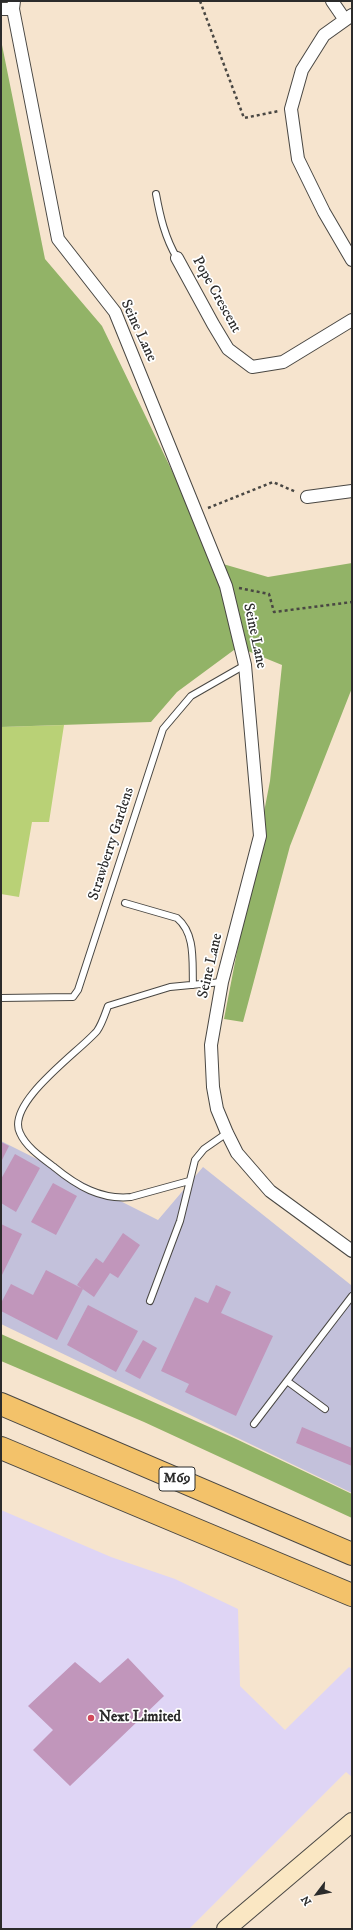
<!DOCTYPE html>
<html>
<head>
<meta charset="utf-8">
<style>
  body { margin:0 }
  #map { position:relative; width:353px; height:1930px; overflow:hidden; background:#f6e4ce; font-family:"IM FELL DW Pica",serif }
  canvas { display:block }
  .frame { position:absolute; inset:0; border:2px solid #2b2b2b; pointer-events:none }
  .north { position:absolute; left:297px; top:1874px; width:40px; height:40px; -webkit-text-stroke:3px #fff; paint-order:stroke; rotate:238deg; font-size:11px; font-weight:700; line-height:16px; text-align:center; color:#2b2b2b }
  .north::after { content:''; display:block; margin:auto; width:14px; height:18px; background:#2b2b2b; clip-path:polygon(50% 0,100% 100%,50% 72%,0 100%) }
</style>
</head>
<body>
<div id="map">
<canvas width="353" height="1930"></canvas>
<div class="frame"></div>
<div class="north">N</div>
</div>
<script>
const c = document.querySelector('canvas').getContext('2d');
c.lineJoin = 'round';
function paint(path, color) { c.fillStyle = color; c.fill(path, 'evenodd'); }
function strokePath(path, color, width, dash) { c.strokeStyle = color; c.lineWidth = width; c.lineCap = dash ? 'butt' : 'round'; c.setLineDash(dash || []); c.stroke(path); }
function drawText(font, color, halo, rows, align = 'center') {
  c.font = font + ' "IM FELL DW Pica",serif'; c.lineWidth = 3.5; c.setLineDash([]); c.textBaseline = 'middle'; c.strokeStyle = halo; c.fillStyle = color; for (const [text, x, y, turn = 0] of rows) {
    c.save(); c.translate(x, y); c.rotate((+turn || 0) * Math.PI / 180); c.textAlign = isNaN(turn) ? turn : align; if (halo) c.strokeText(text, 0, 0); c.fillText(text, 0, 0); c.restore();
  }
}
const built = new Path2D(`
  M1 1510 111 1557 175 1579 238 1609 240 1686 285 1730 349 1667 352 1669V1777L346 1772 189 1929H1Z`);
const industrial = new Path2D(`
  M1 1141 158 1220 203 1167 351 1285 352 1493 1 1324Z`);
const green = new Path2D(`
  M64 725 49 822H32L19 897 1 894V727Z`);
const forest = new Path2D(`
  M1 40 45 259 102 326 216 562 268 577 352 563V688L290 846 243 1022 224 1019 270 781 282 665 238 647 177 692 151 722 1 727Z
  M1 1334 234 1438 352 1494V1518L144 1422 1 1361Z`);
const building = new Path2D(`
  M1 1142 9 1146 1 1162Z
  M15 1154 40 1168 16 1212 1 1203V1179Z
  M53 1183 77 1196 56 1235 31 1222Z
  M1 1224 22 1234 1 1277Z
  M123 1233 140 1245 118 1278 110 1273 94 1297 77 1285 96 1258 103 1263Z
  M46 1270 83 1289 57 1340 1 1311V1303L11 1284 33 1295Z
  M216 1285 231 1292 221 1313 273 1336 236 1416 185 1392 189 1384 161 1371 195 1297 208 1303Z
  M88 1305 138 1331 116 1372 67 1345Z
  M143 1340 157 1348 140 1379 125 1371Z
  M302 1427 352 1448V1466L296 1443Z
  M128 1658 164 1696 70 1786 33 1750 53 1730 28 1706 75 1662 100 1683Z`);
const path = new Path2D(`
  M200 1 244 118 279 111
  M208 508 273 482 296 492
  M239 588 269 594 274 612 352 602`);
const lane = new Path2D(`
  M156 194C160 216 165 238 177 258
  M125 903 177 918C196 934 192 962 193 985
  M1 998 73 997 78 990 163 729 191 696 245 665
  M189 1181 131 1197C101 1200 77 1186 54 1167 42 1158 26 1147 20 1133 5 1103 80 1051 97 1031 102 1024 105 1014 108 1006L170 987 222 982
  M150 1301 180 1221 195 1160 204 1149 227 1133
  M287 1381 325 1409
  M254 1424 352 1296`);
const street = new Path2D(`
  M14 1 13 9 58 239 115 312 226 586 245 665 260 836 222 982 211 1045 213 1087 217 1109 227 1133 237 1153 270 1191 352 1251
  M332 1 345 20
  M1 9H13
  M352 15 324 35 302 70 291 109 298 159 324 212 352 260
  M177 258 213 324 228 349 252 367 283 362 352 320
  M307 497 352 491`);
const secondary = new Path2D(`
  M226 1929 352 1822`);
const highway = new Path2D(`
  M1 1404 352 1554
  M1 1448 352 1595`);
const markers = [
  [91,1718,4,"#d1495b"]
];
const shields = [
  [177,1479,36]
];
const shieldNames = [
  ["M69",177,1479]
];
const streetNames = [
  ["Pope Crescent",216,295,61],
  ["Seine Lane",138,331,65],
  ["Seine Lane",254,636,78],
  ["Strawberry Gardens",112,844,-72],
  ["Seine Lane",211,966,-77]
];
const poiNames = [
  ["Next Limited",99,1718]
];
paint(built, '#dfd5f5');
paint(industrial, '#c3c1db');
paint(green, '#b9d176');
paint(forest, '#92b367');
paint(building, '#c196bb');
strokePath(lane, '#494743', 8);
strokePath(street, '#494743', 14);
strokePath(secondary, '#494743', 20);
strokePath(highway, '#494743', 24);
strokePath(path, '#494743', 2.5, [3, 3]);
strokePath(lane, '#fff', 6);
strokePath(street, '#fff', 12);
strokePath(secondary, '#fae7c3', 18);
strokePath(highway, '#f3c26a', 22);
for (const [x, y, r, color] of markers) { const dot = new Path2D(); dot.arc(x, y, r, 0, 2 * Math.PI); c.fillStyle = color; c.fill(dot); strokePath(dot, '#fff', 1.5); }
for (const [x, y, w] of shields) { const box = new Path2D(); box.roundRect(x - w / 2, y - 12, w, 24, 3); c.fillStyle = '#fff'; c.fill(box); strokePath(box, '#2b2b2b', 1); }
drawText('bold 14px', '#2b2b2b', null, shieldNames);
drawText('15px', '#2b2b2b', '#fff', streetNames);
drawText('bold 15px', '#2b2b2b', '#fff', poiNames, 'left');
</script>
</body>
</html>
